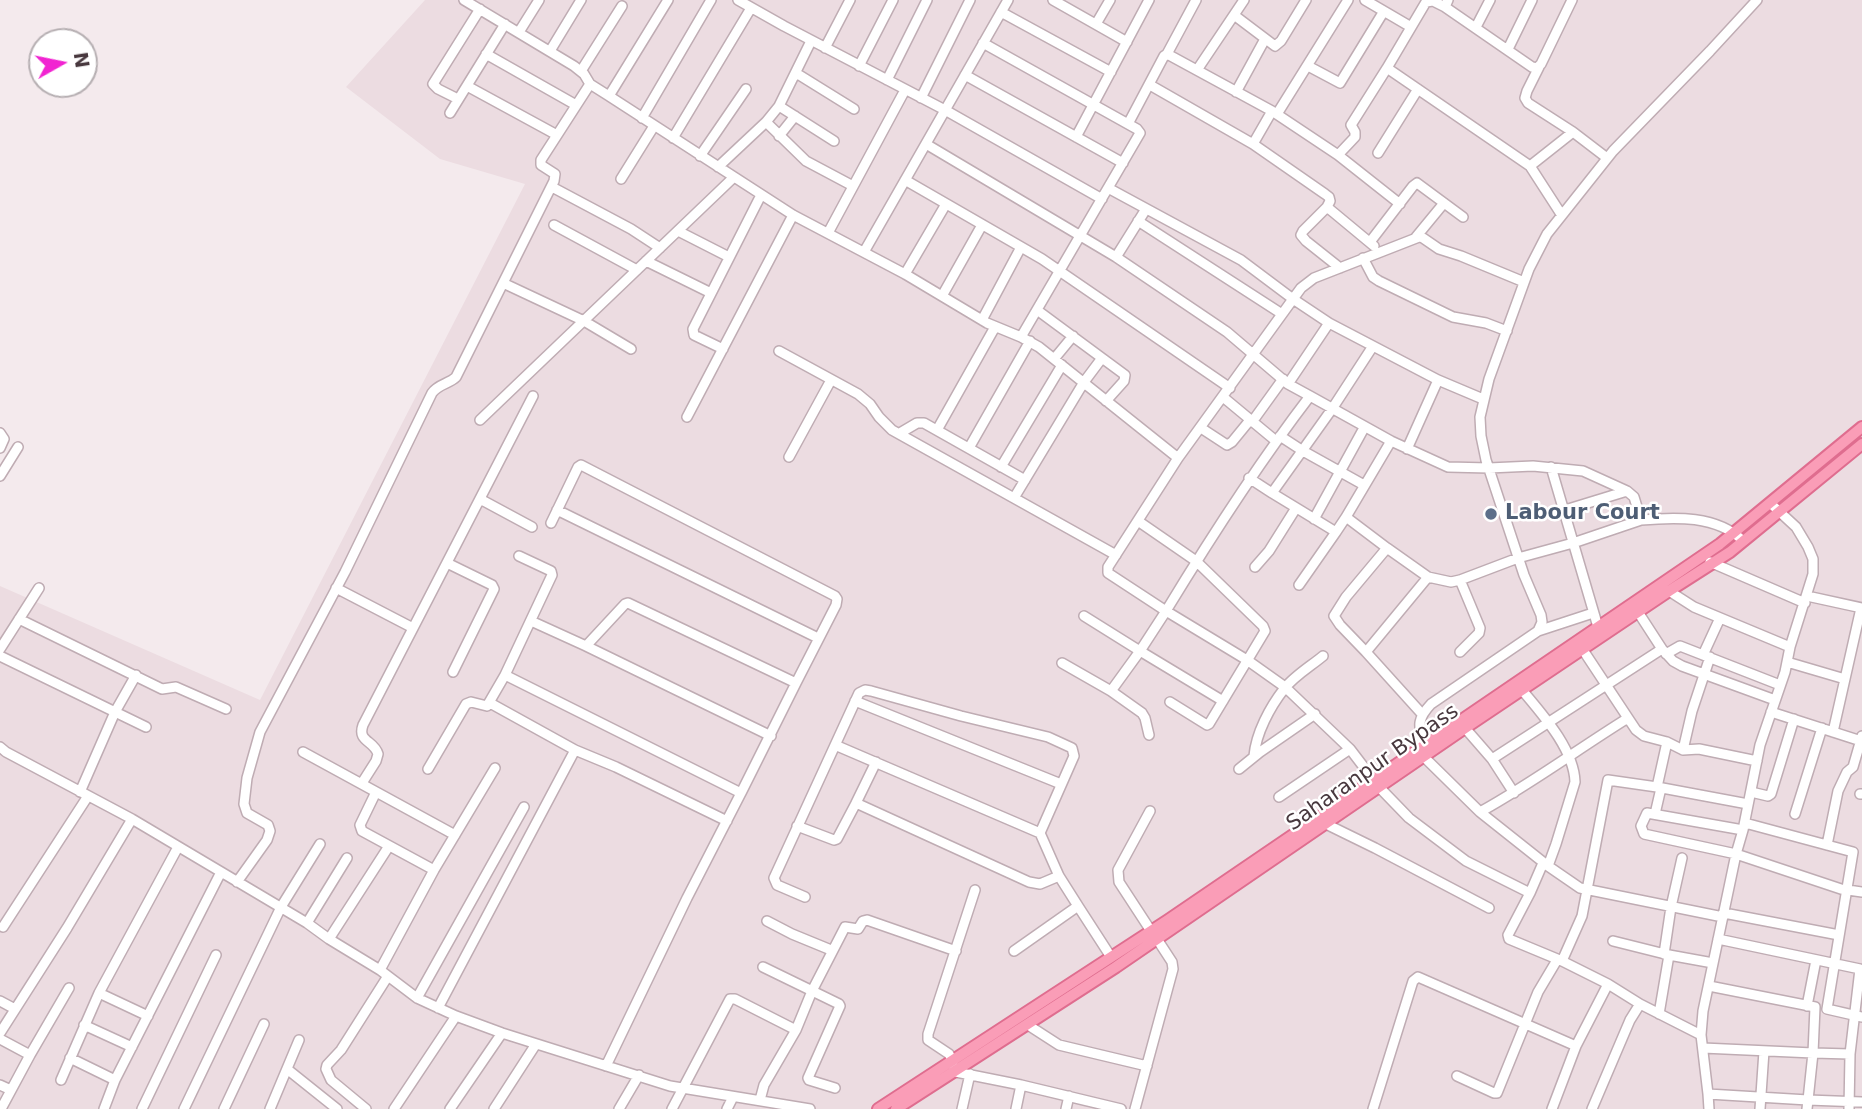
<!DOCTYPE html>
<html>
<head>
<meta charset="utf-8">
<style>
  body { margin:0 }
  #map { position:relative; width:1862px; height:1109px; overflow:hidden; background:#f4eaed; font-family:"DejaVu Sans",sans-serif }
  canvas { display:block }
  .north { position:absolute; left:28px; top:28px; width:70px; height:70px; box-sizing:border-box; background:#fff; border:2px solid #b6afb2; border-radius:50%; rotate:81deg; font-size:19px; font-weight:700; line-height:28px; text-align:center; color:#48383e }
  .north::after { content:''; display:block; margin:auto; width:24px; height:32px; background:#f124d1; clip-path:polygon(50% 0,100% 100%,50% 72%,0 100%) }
</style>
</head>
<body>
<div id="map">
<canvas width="1862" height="1109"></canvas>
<div class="north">N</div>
</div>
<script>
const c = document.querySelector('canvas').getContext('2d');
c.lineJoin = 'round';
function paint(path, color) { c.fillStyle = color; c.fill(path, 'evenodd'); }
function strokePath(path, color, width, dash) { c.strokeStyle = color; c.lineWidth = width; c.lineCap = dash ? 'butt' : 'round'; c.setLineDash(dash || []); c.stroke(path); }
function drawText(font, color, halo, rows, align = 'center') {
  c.font = font + ' "DejaVu Sans",sans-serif'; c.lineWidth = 5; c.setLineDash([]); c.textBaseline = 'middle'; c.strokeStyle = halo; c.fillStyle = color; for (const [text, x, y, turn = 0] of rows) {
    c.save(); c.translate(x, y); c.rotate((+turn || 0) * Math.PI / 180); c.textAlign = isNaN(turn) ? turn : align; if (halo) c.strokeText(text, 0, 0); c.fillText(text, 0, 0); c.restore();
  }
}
const residential = new Path2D(`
  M425 0H1862V1109H0V586L260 700 525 184 440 159 346 87Z`);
const minor = new Path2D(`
  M464 0 574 66 584 74 590 84
  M738 0 784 26 945 110 1102 199
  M1053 0 1127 42
  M1365 0 1411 27
  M1448 0 1445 7 1433 1 1426 2 1387 68 1530 166 1561 214
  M1445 7 1532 67 1537 68 1541 64 1572 0
  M1001 12 1111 72
  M1234 15 1275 46 1281 41 1306 0
  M1096 24 1110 0
  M1476 27 1490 0
  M519 32 539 0
  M983 43 1137 129 1140 133 1021 337
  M825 48 850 0
  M1508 49 1532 0
  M550 51 581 0
  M486 54 576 105
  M1167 54 1196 0
  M859 66 893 0
  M1308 66 1340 83 1384 11
  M1539 67 1527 91 1525 98 1528 103 1573 132
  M1197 70 1244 0
  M581 71 622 6
  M796 73 854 109
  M965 75 1123 163
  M887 80 927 0
  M1150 85 1253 144 1325 194 1329 197 1330 201 1327 207 1303 231 1301 235 1306 241 1340 268
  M467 86 557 135
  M1236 92 1265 39
  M609 96 793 215 905 274 987 323 1021 337 1039 347 1178 458
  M921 98 970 0
  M458 99 438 89 433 84 480 9
  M779 106 834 141
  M450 113 505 24
  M1277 114 1348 0
  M642 118 711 0
  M766 122 806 161 853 186
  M1128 124 1164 56 1167 54 1169 55 1272 111 1338 155 1400 204
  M779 136 795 116
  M1076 137 1149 0
  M673 138 751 8
  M926 144 1116 257 1227 332 1288 384 1310 396
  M1253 144 1272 111
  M1378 153 1418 89
  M1338 155 1355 137V132L1351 125 1387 68
  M700 156 746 89
  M1530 166 1573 132 1607 158
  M718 167 766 122 779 106 811 41
  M621 179 654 126
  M905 180 1042 259 1230 388
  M552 187 631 229 660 248
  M1108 188 1241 260 1293 299 1329 323 1438 380 1483 399
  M1327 207 1374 246
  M1138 221 1282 314
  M554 225 637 270
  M678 231 729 257
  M828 233 905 90
  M1416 237 1444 203
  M1370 242 1413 186 1417 183 1463 217
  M864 252 1008 0
  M1116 257 1146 209
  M1363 258 1373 277 1379 281 1453 317 1486 323 1507 331
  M646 261 711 293
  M905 274 946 204
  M503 283 584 321 631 349
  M942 296 982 225
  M1037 310 1125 375 1124 381 1106 401
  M982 320 1021 247
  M723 349 694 335 693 329 761 195
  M779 351 858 394 870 404 879 417 892 430 1116 555
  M1054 359 1073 336
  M1288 384 1329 323
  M1223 397 1276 441
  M687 417 793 215
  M480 420 734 177
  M1252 422 1283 379
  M1201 428 1227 445 1232 442 1250 420
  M937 430 995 327
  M0 433 4 439 0 448
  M900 433 917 423H924L1025 480
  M1280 436 1303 451 1364 485
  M1391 441 1310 396C1257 465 1211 537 1166 611L1108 573V567L1178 458 1293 299 1301 288 1314 278 1419 237 1423 238 1439 249 1461 256 1524 282
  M969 448 1030 341
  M1407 449 1438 380
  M789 457 831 380
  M1001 467 1062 365
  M1551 467 1598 627
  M0 476 18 447
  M1249 478 1272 493 1332 409 1373 346
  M1272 493 1336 532 1346 517
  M1014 498 1084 382 1102 358
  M480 499 532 527
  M557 510 818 638
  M1565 510 1627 491
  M1314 519 1364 428
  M1641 520C1675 517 1717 515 1743 541
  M1138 521 1196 561 1263 626 1265 631 1209 724 1207 725 1170 702
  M551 523 578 467 581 465 835 596 837 599 836 605 796 683
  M1710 562 1805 603
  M447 563 492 585 494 589 453 672
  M1255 567 1269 551 1296 508
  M1460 580 1480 628 1479 633 1460 652
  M1299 585 1336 532
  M336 588 413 628
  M1669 591 1694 607 1790 647
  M1807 596 1862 608
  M1084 616 1140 651 1111 691 1142 713 1145 718 1149 735
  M19 619 162 689 176 687 226 709
  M531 621 586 646
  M1538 631 1593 613
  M0 649 39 588
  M1662 649 1673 661 1682 666 1775 700
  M1366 652 1428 577 1451 582 1460 580 1518 558 1573 543 1641 520 1634 497 1627 491 1583 471 1533 466 1489 468 1448 467 1391 441 1346 517 1387 548
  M1666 654 1680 646 1780 685
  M1703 655 1720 618
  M0 656 146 727
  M1787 662 1845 679
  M1062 663 1111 691
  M505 675 552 575 551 571 519 556
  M1522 690C1542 714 1574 749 1575 782L1556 844 1548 866
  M855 701 1061 784
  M1223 701 1140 651 1166 611 1247 660 1285 687 1350 749 1379 787 1409 818 1466 861 1530 893
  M490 703 575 750 616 767 727 821
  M1771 712 1861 741
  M1422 714 1366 652 1340 625 1334 616 1346 597 1387 548 1428 577
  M1628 718 1636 730 1644 736 1667 742 1683 750 1699 749 1757 761
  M1465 728 1492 759 1514 793
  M1833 732 1861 608
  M1667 742 1657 787 1748 804
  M835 745 1040 833 1059 876 1078 906 1014 951
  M1423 746C1419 726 1416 720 1431 704L1538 631 1542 622 1541 615 1524 575 1486 460 1481 436 1480 417 1489 379 1529 269 1547 234 1613 151 1710 51 1757 0
  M0 747 6 752 132 819 307 923 329 939 380 970 417 998 456 1016 502 1033 670 1086 810 1109
  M1683 750 1692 711 1710 657
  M303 752 455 835
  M1254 756C1256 733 1270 707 1284 689 1294 676 1311 666 1323 656
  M1423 756 1480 812 1548 866 1580 888 1723 917
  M1492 759 1662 649 1638 612
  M876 762 856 803 1029 882 1040 884 1059 876
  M428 769 466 704 471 702 487 706 505 675 741 793 687 898 606 1066
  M1239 769 1260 752 1315 714
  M362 783 376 761 378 754C374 740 357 742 363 725L533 396
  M80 792 115 712 136 675
  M376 792 360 825 362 831 434 870
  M1751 792 1768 796 1771 794 1794 719
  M741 793 796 683 628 603 625 604 586 646 771 736
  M1860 794H1862
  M1279 797 1350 749
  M1150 811 1118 870 1119 882 1151 931
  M1480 812C1531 784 1578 749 1628 718L1583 650
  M1655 814 1661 788
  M1795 814 1822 728
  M1745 823 1853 852 1827 1009 1862 1017
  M1326 824 1375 848 1489 908
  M797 826 834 840 837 839 856 803
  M1743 830 1647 813 1641 826 1644 834 1736 854 1841 889 1862 892
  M1827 845 1838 791 1847 772 1853 767 1862 736
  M1543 863 1530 893 1508 935 1509 939 1562 961 1608 984 1640 1004
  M237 882 267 840 270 831 268 825 247 813 244 804 247 778 260 732 345 572 432 393C438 384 449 384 456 377L554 181 555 174 541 165V160L590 84 609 96 668 0
  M805 897 777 885 774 878 859 693 865 690 871 691 961 716 1048 737 1072 748 1074 756 1040 833
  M1078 906 1111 957
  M1724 913 1839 935
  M767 921 792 934 831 950
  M307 923 347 858
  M3 927 88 796
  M329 939 389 846
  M1718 939 1860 969 1850 1054 1849 1109
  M1613 941 1669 955 1713 963
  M1664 954 1671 907 1682 858
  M1562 961 1582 916 1608 780 1657 787
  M763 967 839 1004 840 1006 808 1078 809 1080 835 1088
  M380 970 434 870 495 768
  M1709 986 1815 1007 1813 1053 1850 1054
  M99 993 148 1016
  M417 998 524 807
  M0 1001 15 1009
  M1807 1006 1816 960
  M438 1008 575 750
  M1659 1014 1669 955
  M84 1025 132 1047
  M1028 1025 1059 1045 1147 1066
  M0 1033 67 928 132 819
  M0 1039 30 1055
  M1703 1048 1813 1053 1808 1100 1862 1102
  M70 1058 115 1080
  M953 1062 949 1054 928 1040V1034L975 890
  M954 1068 956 1072 1021 1085 1121 1109
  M287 1069 337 1109
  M1457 1076 1494 1093H1497L1538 992 1557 960
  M61 1080 99 993 178 847
  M0 1085 11 1090
  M1708 1094 1808 1100 1807 1109
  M760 1100 764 1085 796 1030 812 991 845 927 858 929 863 921 867 920 956 951
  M1 1109 30 1055 69 988
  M104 1109 115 1080 221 872
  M142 1109 216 955
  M184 1109 281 907 320 844
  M224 1109 264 1024
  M270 1109 299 1040
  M366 1109 331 1080 326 1069 327 1065 341 1050 388 976
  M394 1109 456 1016
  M450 1109 502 1033
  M494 1109 536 1044
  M619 1109 639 1075
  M672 1109 730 999H735L796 1030
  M727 1109 733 1097
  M962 1109 970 1074
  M1016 1109 1021 1085
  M1066 1109 1069 1096
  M1135 1109 1173 969 1172 962 1157 939
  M1373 1109 1413 981 1418 977 1576 1046
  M1552 1109 1576 1046 1608 984
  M1592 1109 1630 1020 1640 1004 1701 1035
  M1709 1109 1708 1094 1701 1035 1703 1011 1736 854 1743 830 1760 745 1785 672 1790 647 1813 574V559L1808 547 1796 527 1770 503
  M1760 1109 1764 1051`);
const major = new Path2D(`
  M878 1109 1168 920 1720 544 1862 427
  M896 1109 1116 967 1465 728 1669 591 1730 552 1862 444`);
const markers = [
  [1491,514,7,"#5c6f8a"]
];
const serviceNames = [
  ["Labour Court",1505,514]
];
const streetNames = [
  ["Saharanpur Bypass",1373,768,-35]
];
paint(residential, '#ecdce1');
strokePath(minor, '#bfacb3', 12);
strokePath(major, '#df6d8f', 14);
strokePath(minor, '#fff', 9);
strokePath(major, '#fa9db7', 10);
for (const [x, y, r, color] of markers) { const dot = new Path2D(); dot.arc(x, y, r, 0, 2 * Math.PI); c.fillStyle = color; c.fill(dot); strokePath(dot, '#fff', 2.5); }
drawText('bold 21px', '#4e5e75', '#fff', serviceNames, 'left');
drawText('21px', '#48383e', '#fff', streetNames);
</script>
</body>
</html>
